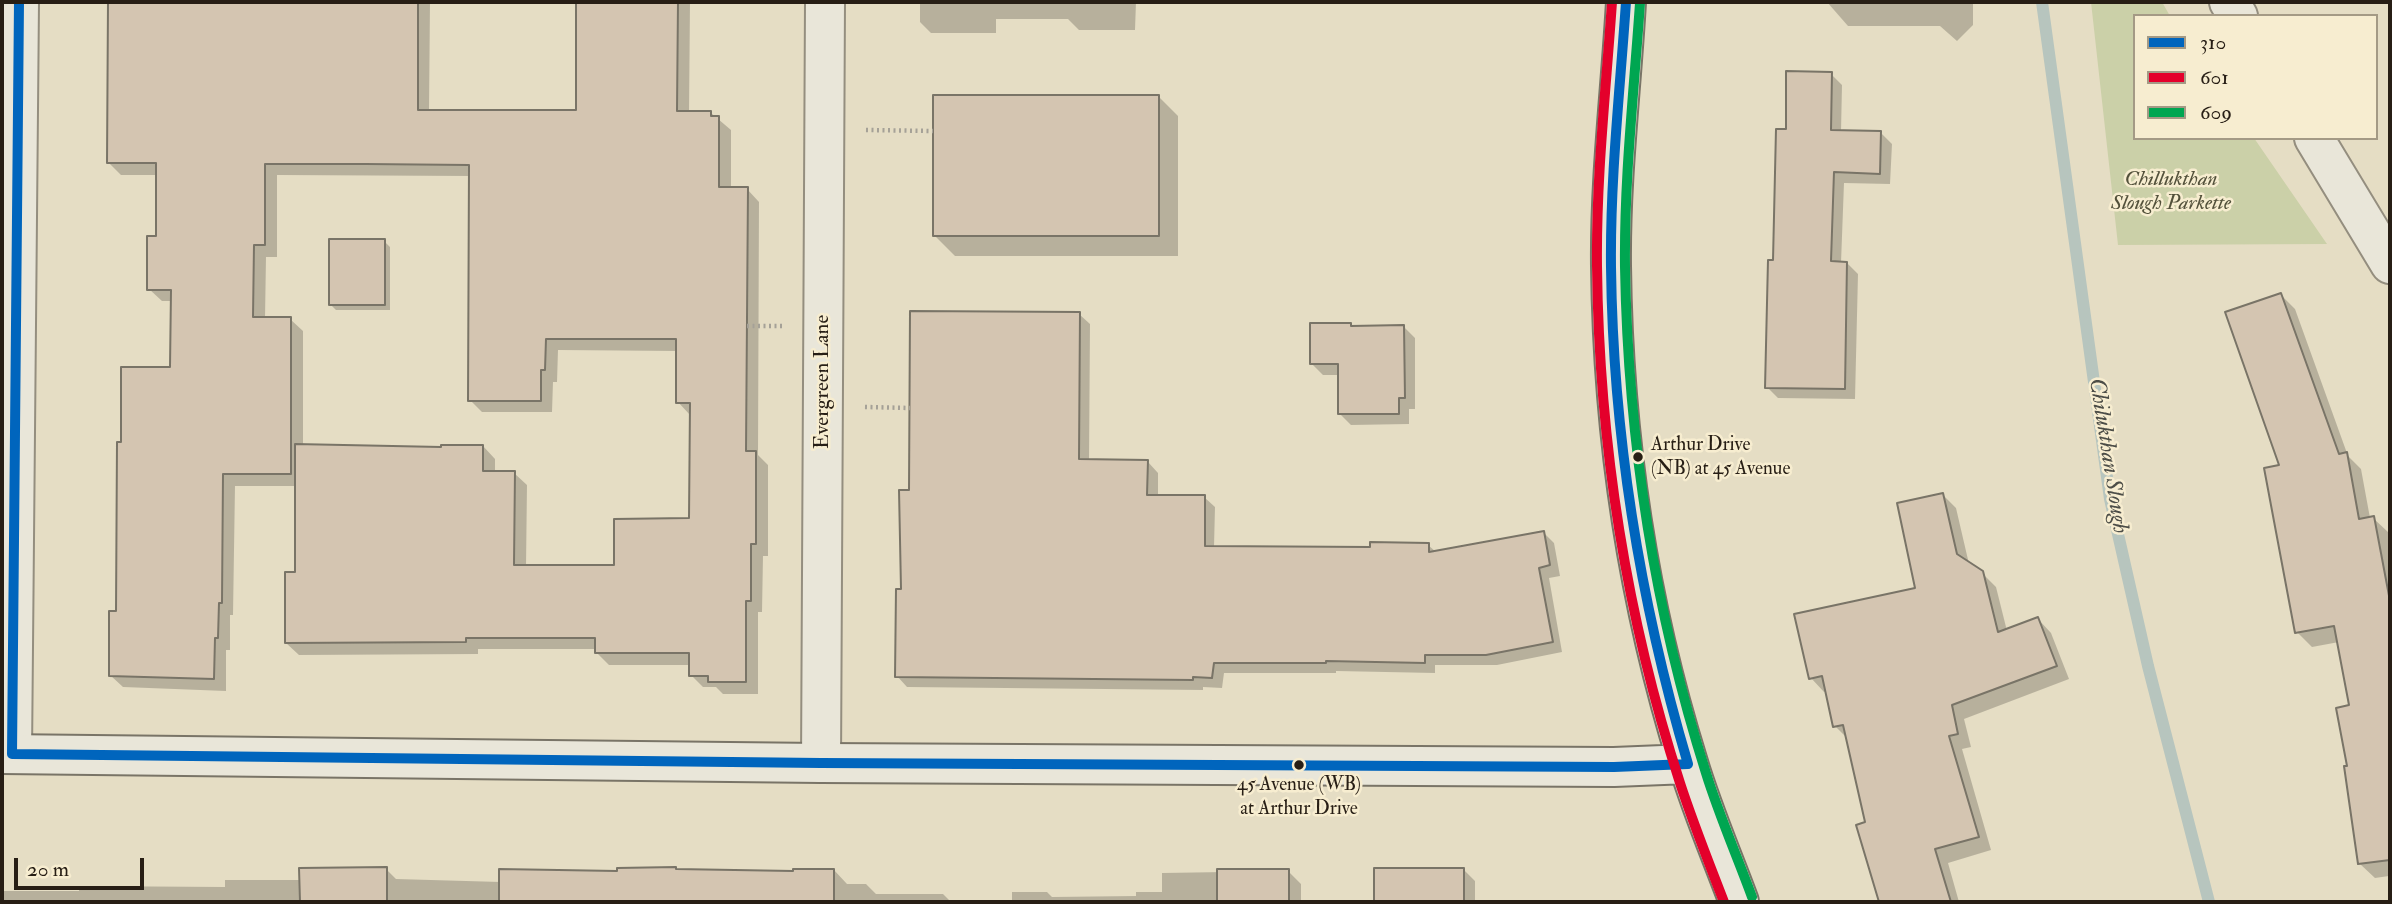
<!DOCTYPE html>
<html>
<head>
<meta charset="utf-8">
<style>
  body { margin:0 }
  #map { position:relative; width:2392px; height:904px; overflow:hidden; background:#e5ddc4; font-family:"IM FELL Double Pica",serif }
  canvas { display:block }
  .frame { position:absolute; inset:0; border:4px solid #271e15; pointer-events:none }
  .legend { position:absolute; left:2133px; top:14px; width:245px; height:126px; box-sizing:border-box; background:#f7edd0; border:2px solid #a49a85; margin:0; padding:9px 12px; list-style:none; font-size:21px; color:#271e15 }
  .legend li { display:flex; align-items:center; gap:14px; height:35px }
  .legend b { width:35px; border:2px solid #a49a85 }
  .scale { position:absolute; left:14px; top:858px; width:130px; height:32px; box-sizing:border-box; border:4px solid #271e15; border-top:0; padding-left:9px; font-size:21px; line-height:24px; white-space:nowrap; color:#271e15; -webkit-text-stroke:5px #f7edd0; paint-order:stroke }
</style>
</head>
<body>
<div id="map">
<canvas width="2392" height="904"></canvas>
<div class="frame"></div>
<ul class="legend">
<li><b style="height:9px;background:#0065bd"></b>310</li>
<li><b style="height:9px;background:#e4002b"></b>601</li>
<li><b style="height:9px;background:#00a651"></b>609</li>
</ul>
<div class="scale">20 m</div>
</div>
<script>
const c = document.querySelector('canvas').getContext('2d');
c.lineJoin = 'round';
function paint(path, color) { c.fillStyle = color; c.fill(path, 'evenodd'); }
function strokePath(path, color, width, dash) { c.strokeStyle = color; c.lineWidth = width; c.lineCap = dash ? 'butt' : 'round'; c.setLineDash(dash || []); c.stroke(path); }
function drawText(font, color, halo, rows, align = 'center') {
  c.font = font + ' "IM FELL Double Pica",serif'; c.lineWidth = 5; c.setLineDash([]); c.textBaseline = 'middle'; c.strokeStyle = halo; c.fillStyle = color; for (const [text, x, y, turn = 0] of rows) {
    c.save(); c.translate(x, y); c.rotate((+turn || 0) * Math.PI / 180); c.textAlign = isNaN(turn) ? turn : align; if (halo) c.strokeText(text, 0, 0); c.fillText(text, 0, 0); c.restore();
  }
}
const green = new Path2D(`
  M2091 2H2162L2170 16H2135V138H2254L2327 244 2118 245Z`);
const shadow = new Path2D(`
  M110 2H430L429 111 577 112 578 2H690L689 113H711L731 130V189H747L759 202 758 455 768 465V556H763L762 612H758V694H723L716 687H703L691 675V665H609L597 653V649H478V654L299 655 286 643 296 574V486H235L233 615H230V650H226V691L123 687 110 675 117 613 123 444 172 369 173 301H162L149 289 158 238V175H121L108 162ZM277 175 471 176 470 400 482 412H552L553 382H557L558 350 678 351V402L690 415 691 519 616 567H526L527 485 514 473H495V459L483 446 442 449 303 446V331L290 319H265L266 257H277Z
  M920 2H1136L1135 30H1079L1068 19H996V33H931L920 22Z
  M1827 2H1973V25L1957 41 1940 26H1848Z
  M1831 74 1842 85 1841 132 1881 133 1892 144 1890 184 1844 183 1841 263H1847L1858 274 1855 399 1778 398 1767 387 1774 262 1787 131Z
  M1158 96 1178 116V256H955L935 236Z
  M384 241 390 247V310H336L330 304Z
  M2281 295 2295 309 2348 456 2361 469 2370 518H2373L2388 532 2390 544V883L2389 876 2375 878 2360 864 2349 767 2351 707 2339 642 2312 647 2297 632 2281 467Z
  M1079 314 1090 324 1089 461 1148 462 1158 473V497H1204L1215 507 1214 547 1372 549 1428 545 1436 552 1544 533 1554 543 1560 576 1549 578 1562 652 1497 665H1435V673L1336 671V673H1224L1222 688 1203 687V690L907 687 897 676 911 492Z
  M1350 325 1353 327H1404L1415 338V409H1409V424L1351 425 1340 414V375H1323L1311 363Z
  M1943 495 1956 508 1969 564 1982 573 1996 587 2007 631 2038 619 2051 633 2069 679 1964 719 1971 747 1962 749 1991 850 1948 863 1959 902H1880L1858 826 1867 823 1848 739 1835 726 1827 691 1824 692 1811 678 1917 589Z
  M386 869 396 879 501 882 619 872 678 871 795 873 834 870 847 884H866L876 894H943L951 902H2V891H79V886L225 887V880H301Z
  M1376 870H1464L1475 881V902H1376Z
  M1288 871 1301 884V902H1012V892H1047L1052 897 1136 896V892H1162V873Z`);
const stream = new Path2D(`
  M2042 2 2110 499 2148 666 2209 902`);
const building = new Path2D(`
  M108 2H418V110H576V2H678L677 111H711V116H719V187H748L746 451H756V544H751V601H746V682H708V676H689V653H595V638H466V642L285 643V572H295V444L441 447V445H483V471H515L514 565H614V519L689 518 690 403H676V339H546L545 370H541V401H468L469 165 365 164H265V245H254L253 317H291V474H223L222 603H219L218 638H215L214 679 109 676V611H116L117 442H121V367H170L171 290H147V236H156V163H107Z
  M1786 71 1832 72 1831 130 1881 131 1880 174 1834 172 1831 261 1847 262 1845 389 1765 388 1768 260H1773L1776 129H1786Z
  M933 95H1159V236H933Z
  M329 239H385V305H329Z
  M2281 293 2339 454 2347 452 2359 519 2374 516 2390 601V860L2358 864 2344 766H2347L2336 708 2349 705 2334 626 2295 633 2264 468 2279 465 2225 312Z
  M910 311 1080 312 1079 459 1148 460 1147 495H1205V546L1370 547V542L1429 543V552L1544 531 1550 565 1539 568 1553 642 1486 655H1425V663L1326 661V663H1214L1212 678 1193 677V680L895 677 896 589H901L899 490H909Z
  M1310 323H1351V326L1404 325 1405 398H1399V414H1338V364H1310Z
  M1943 493 1957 554 1983 571 1998 632 2038 617 2057 666 1952 705 1958 734 1949 736 1979 837 1935 849 1951 902H1879L1856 825 1865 822 1843 725 1833 727 1822 676 1809 679 1794 614 1915 588 1897 503Z
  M387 867V902H300L299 868Z
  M676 867V869L793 871V869H834V902H499V869L617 871V868Z
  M1374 868H1464V902H1374Z
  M1217 869H1289V902H1217Z`);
const path = new Path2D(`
  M866 130 933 131
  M747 326H783
  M865 407 910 408`);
const street = new Path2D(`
  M2229 2 2238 16
  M2314 138 2390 264
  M12 754 19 2
  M821 763 825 2`);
const secondary = new Path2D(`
  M1626 2C1621 90 1610 178 1611 266 1613 434 1638 603 1688 763 1702 810 1722 856 1739 902
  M2 754 821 763 1614 767 1688 764`);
const bus1 = new Path2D(`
  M1626 2C1620 90 1610 179 1611 267 1613 436 1640 602 1688 764
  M12 754 821 763 1614 767 1688 764
  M12 754 19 2`);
const bus2 = new Path2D(`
  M1612 2C1606 90 1596 178 1597 266 1599 441 1626 616 1680 783 1693 823 1709 863 1724 902`);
const bus3 = new Path2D(`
  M1640 3C1634 91 1624 179 1625 267 1628 439 1654 609 1706 773 1719 815 1737 856 1752 897`);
const markers = [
  [1638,457,6,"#271e15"],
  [1299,765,6,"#271e15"]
];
const busNames = [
  ["Arthur Drive",1651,446],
  ["(NB) at 45 Avenue",1651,470],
  ["45 Avenue (WB)",1299,786,"center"],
  ["at Arthur Drive",1299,810,"center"]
];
const parkNames = [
  ["Chillukthan",2171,180],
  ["Slough Parkette",2171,204]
];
const streetNames = [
  ["Evergreen Lane",823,382,-90]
];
const waterNames = [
  ["Chilukthan Slough",2107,456,81]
];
paint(green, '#cbd0a8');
paint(shadow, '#0003');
strokePath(stream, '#b7c5be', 12);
paint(building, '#d4c5b1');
strokePath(building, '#797467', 2);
strokePath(street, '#948e7f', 42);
strokePath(secondary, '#797467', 42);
strokePath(path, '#a5a197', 4.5, [2, 3.5]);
strokePath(street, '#e9e6d9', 38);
strokePath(secondary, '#e9e6d9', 38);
strokePath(bus1, '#0065bd', 10);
strokePath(bus2, '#e4002b', 10);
strokePath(bus3, '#00a651', 10);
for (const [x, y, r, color] of markers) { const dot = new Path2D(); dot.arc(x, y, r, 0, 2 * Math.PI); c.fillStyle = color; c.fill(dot); strokePath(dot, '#f7edd0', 2.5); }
drawText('19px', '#271e15', '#f7edd0', busNames, 'left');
drawText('italic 21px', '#52503a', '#f7edd0', parkNames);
drawText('21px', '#271e15', '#f7edd0', streetNames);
drawText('italic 23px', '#4c4d47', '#f7edd0', waterNames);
</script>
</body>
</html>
